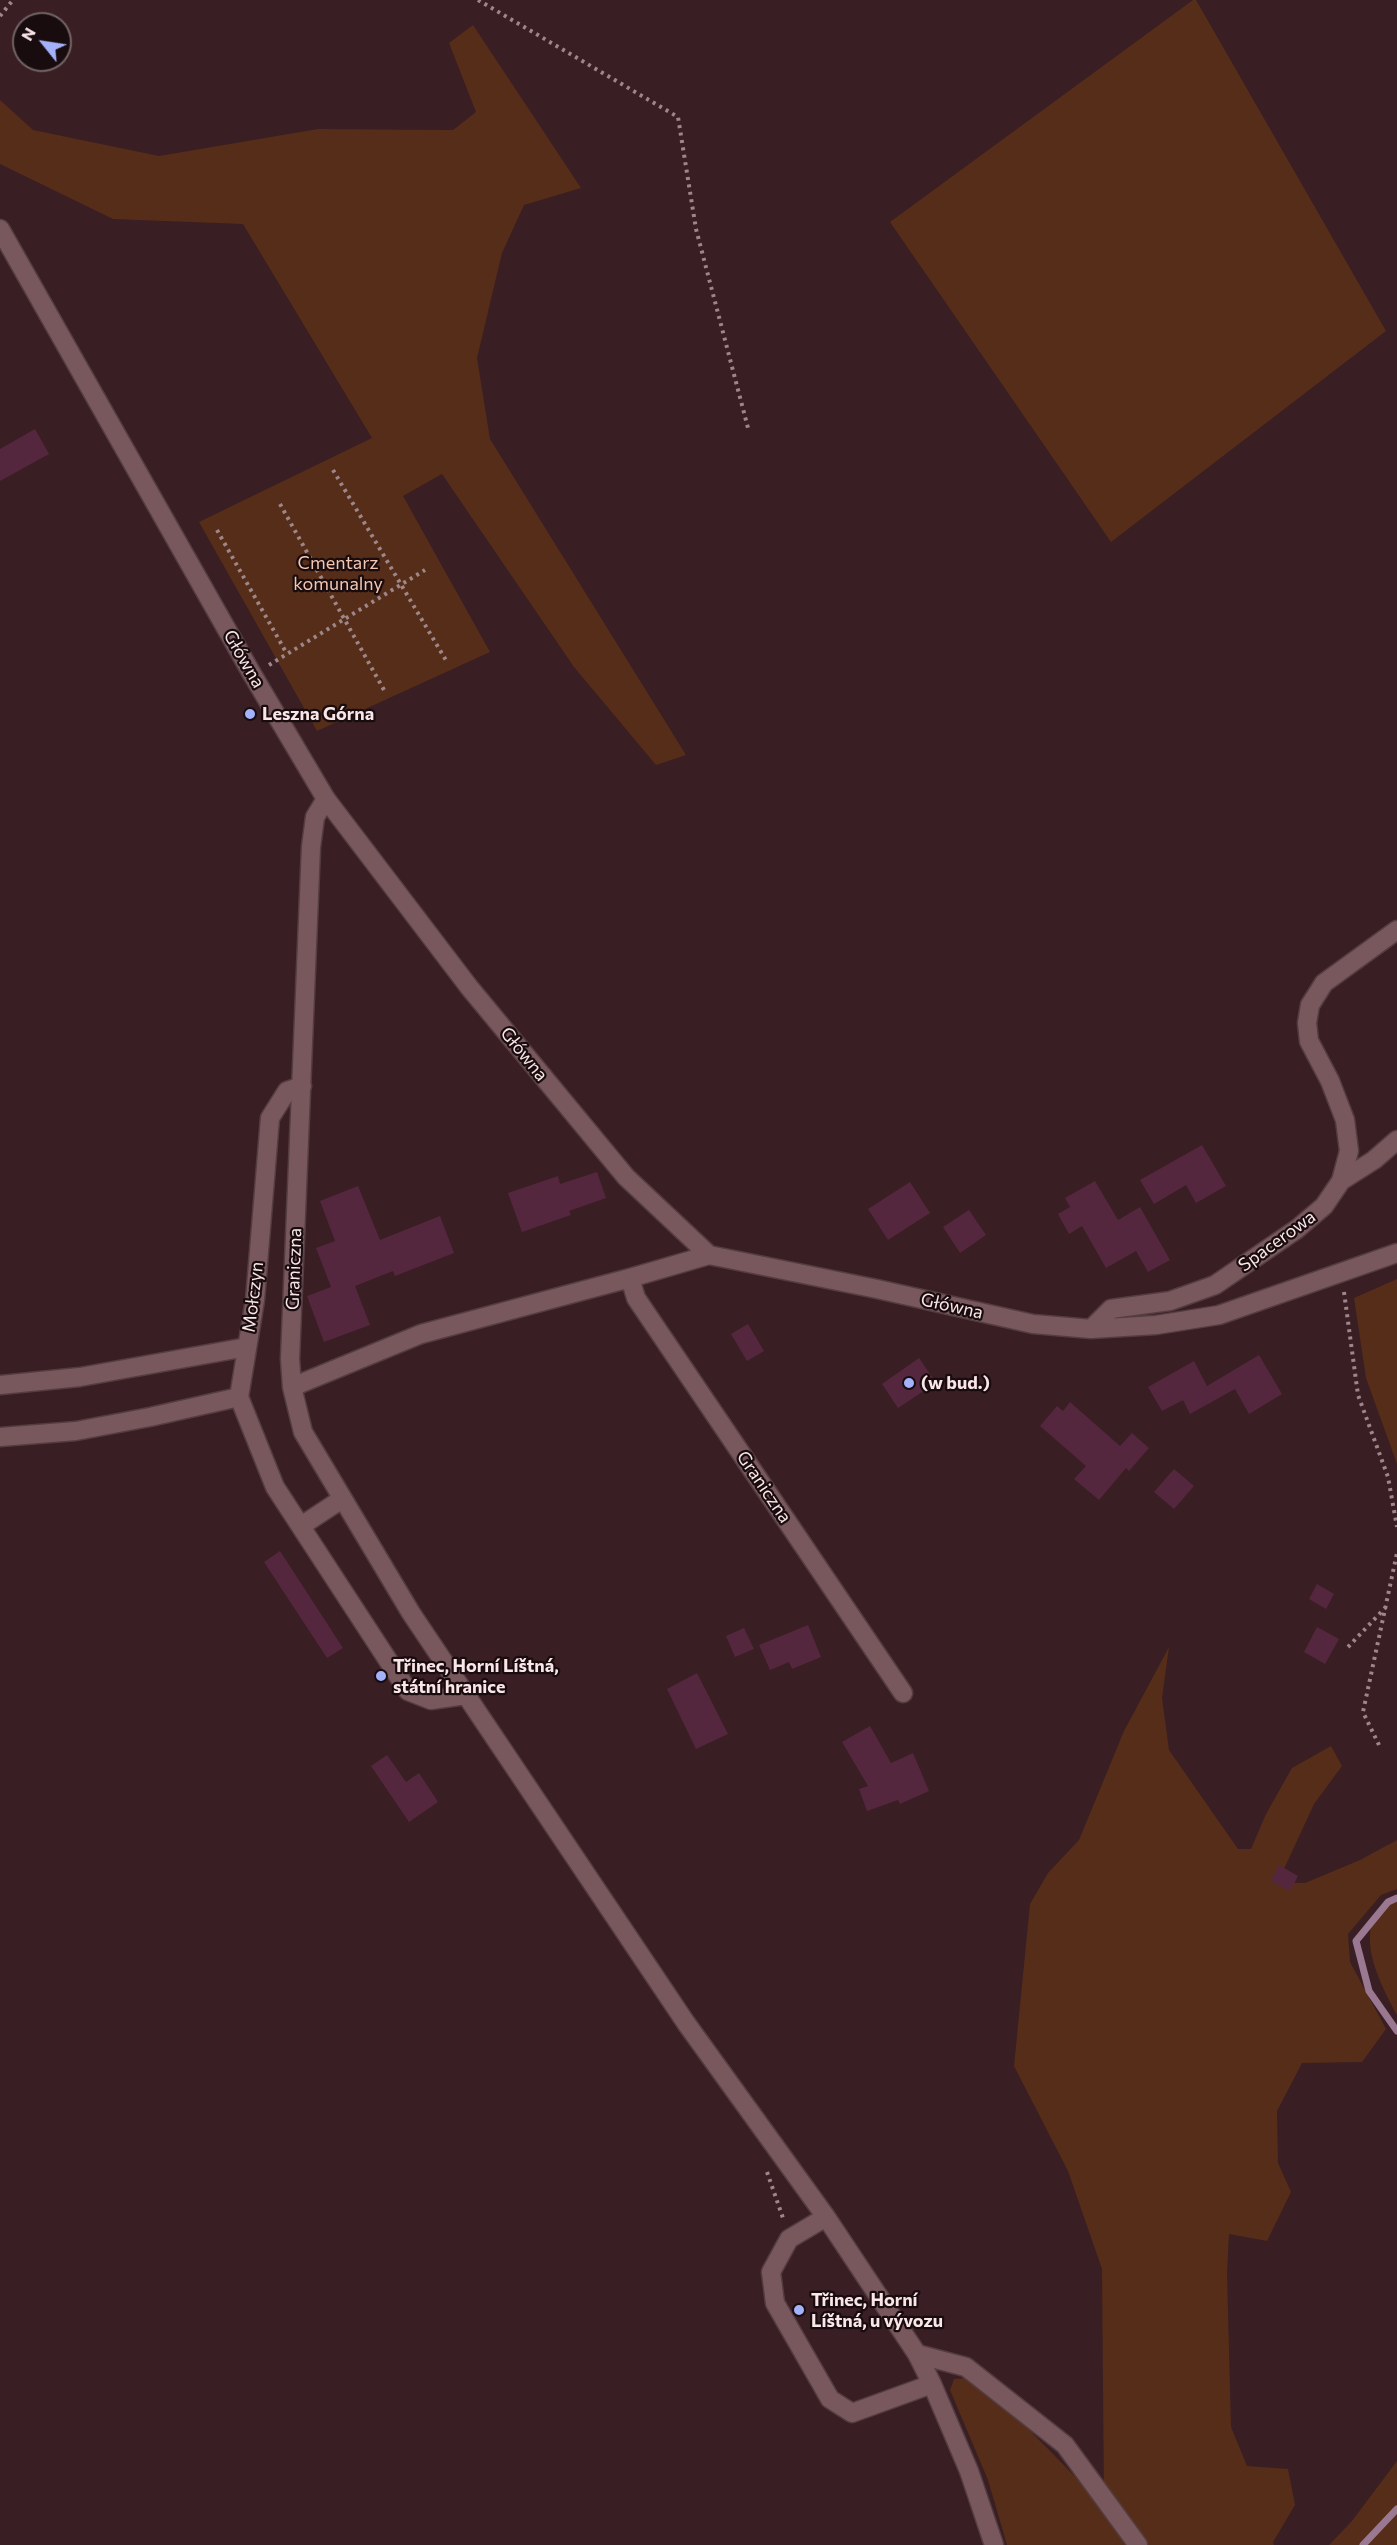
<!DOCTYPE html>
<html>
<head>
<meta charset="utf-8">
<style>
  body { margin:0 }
  #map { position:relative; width:1397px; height:2545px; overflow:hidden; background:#391e23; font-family:Commissioner,sans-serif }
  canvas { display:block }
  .north { position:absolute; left:12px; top:12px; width:60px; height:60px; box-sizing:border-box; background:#180c0e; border:2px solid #726365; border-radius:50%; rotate:300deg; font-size:16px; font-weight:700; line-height:24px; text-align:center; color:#fae6e8 }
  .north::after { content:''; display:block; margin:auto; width:21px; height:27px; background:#a4b2fc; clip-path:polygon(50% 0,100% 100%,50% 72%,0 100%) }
</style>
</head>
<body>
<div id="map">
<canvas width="1397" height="2545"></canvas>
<div class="north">N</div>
</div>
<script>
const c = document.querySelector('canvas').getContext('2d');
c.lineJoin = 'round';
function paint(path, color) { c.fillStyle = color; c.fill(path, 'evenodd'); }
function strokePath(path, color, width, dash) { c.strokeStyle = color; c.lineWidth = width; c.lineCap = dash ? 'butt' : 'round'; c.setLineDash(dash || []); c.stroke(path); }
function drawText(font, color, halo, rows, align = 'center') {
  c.font = font + ' Commissioner,sans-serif'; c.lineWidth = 4.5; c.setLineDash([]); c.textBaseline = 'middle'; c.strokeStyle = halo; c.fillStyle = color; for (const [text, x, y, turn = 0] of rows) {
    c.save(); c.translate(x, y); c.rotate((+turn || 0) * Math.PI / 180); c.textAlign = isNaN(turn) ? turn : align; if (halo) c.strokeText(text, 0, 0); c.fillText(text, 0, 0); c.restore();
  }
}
const green = new Path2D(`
  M1193 0H1196L1386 331 1111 542 890 222Z
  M473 25 581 188 524 205 502 253 477 358 490 439 686 755 656 765 574 667 442 474 403 496 490 652 317 731 199 522 372 438 243 224 113 219 0 164V100L33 130 159 156 318 129 453 130 476 112 449 43Z
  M1397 1279V1464L1366 1378 1354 1298Z
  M1169 1647 1162 1698 1169 1750 1238 1849H1251L1266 1814 1292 1768 1331 1746 1342 1766 1314 1804 1278 1882 1305 1883 1360 1860 1397 1840V1889L1381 1895 1348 1934 1350 1962 1386 2029 1362 2062 1302 2063 1277 2111 1278 2163 1291 2192 1267 2241 1229 2234 1227 2273 1231 2427 1247 2466 1288 2469 1295 2505 1273 2542 1274 2545H1007L988 2480 950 2390 954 2379 967 2378 994 2394 1104 2506 1102 2269 1068 2171 1014 2066 1030 1904 1048 1873 1079 1840 1124 1731Z
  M1397 1896V2015C1378 1980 1347 1920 1397 1896Z
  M1397 2461V2545H1329L1352 2521Z`);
const stream = new Path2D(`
  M1397 1898 1388 1902 1356 1941 1369 1991 1397 2031
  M1363 2545 1397 2509`);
const building = new Path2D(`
  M35 429 49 454 0 481V449Z
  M1202 1145 1226 1186 1196 1203 1186 1185 1154 1204 1140 1180Z
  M597 1172 606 1198 569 1211 571 1215 522 1232 508 1193 558 1176 560 1184Z
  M1095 1181 1118 1220 1140 1207 1170 1260 1148 1272 1136 1251 1106 1268 1082 1226 1069 1234 1058 1214 1070 1207 1065 1198Z
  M910 1182 930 1213 888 1240 868 1209Z
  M358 1186 380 1240 440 1216 454 1253 395 1276 393 1271 355 1286 370 1325 324 1342 307 1296 331 1287 316 1248 335 1241 320 1201Z
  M969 1210 986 1235 960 1253 943 1227Z
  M748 1324 764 1351 747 1361 731 1334Z
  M1259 1355 1282 1394 1249 1414 1235 1389 1190 1414 1183 1400 1162 1411 1148 1387 1194 1361 1207 1386Z
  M919 1358 936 1383 898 1408 882 1384Z
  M1070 1402 1120 1446 1132 1433 1149 1448 1129 1471 1126 1468 1099 1500 1074 1479 1086 1466 1040 1426 1057 1406 1063 1411Z
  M1174 1469 1194 1486 1174 1509 1154 1492Z
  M280 1551 343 1648 327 1658 264 1562Z
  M1317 1584 1334 1594 1326 1609 1309 1599Z
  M808 1625 821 1657 792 1669 789 1662 770 1670 759 1645Z
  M1317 1627 1339 1639 1325 1664 1304 1652Z
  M744 1628 754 1649 735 1657 726 1636Z
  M697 1673 728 1734 696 1749 667 1689Z
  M870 1726 891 1763 913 1753 929 1791 900 1804 898 1800 867 1811 859 1789 868 1786 842 1742Z
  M387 1755 406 1782 419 1773 438 1802 409 1822 371 1766Z
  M1279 1865 1298 1876 1290 1891 1271 1881Z`);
const path = new Path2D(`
  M478 0 678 117 696 229 748 428
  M0 16 13 0
  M333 470 447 662
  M280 504 384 690
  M217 530 287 654
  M269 665 425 570
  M1344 1292 1358 1395 1388 1477 1397 1527
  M1348 1647 1386 1607
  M1379 1745 1363 1712 1397 1553
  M767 2172 784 2221`);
const minor = new Path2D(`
  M0 229 252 674 326 799 469 987 626 1177 709 1255 877 1289 1033 1324 1091 1329 1156 1325 1219 1315 1397 1253
  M326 799 315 817 311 847 290 1359 292 1387 303 1432 411 1613 686 2023 826 2217 917 2354 932 2384 969 2471 994 2545
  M302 1086 287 1091 270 1118 255 1300 239 1397 275 1487 408 1691 431 1700 466 1695
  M1341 1181 1374 1160 1397 1140
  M630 1278 636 1298 903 1693
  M1091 1329 1111 1309 1170 1301 1215 1285 1297 1229 1324 1206 1341 1181 1349 1151 1345 1120 1330 1081 1309 1041 1307 1023 1310 1005 1324 983 1397 930
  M0 1385 80 1377 247 1347
  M292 1387 421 1334 630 1278 709 1255
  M0 1437 76 1431 150 1417 239 1397
  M301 1526 342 1499
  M826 2217 789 2239 771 2272 775 2303 830 2399 852 2413 932 2384
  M917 2354 966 2367 1065 2445 1138 2545`);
const markers = [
  [250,714,6,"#a4b2fc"],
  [909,1383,6,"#a4b2fc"],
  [381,1676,6,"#a4b2fc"],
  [799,2310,6,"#a4b2fc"]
];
const parkNames = [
  ["Cmentarz",338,563],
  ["komunalny",338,584]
];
const streetNames = [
  ["Główna",244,659,60],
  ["Główna",524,1054,51],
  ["Spacerowa",1277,1241,-36],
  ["Graniczna",294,1269,-88],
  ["Mołczyn",253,1297,-83],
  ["Główna",952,1306,13],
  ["Graniczna",764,1487,56]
];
const poiNames = [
  ["Leszna Górna",262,714],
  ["(w bud.)",921,1383],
  ["Třinec, Horní Líštná,",393,1666],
  ["státní hranice",393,1687],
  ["Třinec, Horní",811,2300],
  ["Líštná, u vývozu",811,2321]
];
paint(green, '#562d18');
strokePath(stream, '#9a7891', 7);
paint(building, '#55273e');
strokePath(minor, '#543d41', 21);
strokePath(path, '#9e878a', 4, [3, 4.5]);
strokePath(minor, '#79585d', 18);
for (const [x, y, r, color] of markers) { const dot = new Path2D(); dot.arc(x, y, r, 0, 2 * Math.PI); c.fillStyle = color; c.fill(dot); strokePath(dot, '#180c0e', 2); }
drawText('18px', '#f6c6b0', '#180c0e', parkNames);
drawText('18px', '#fae6e8', '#180c0e', streetNames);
drawText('bold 18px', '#fae6e8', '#180c0e', poiNames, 'left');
</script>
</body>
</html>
